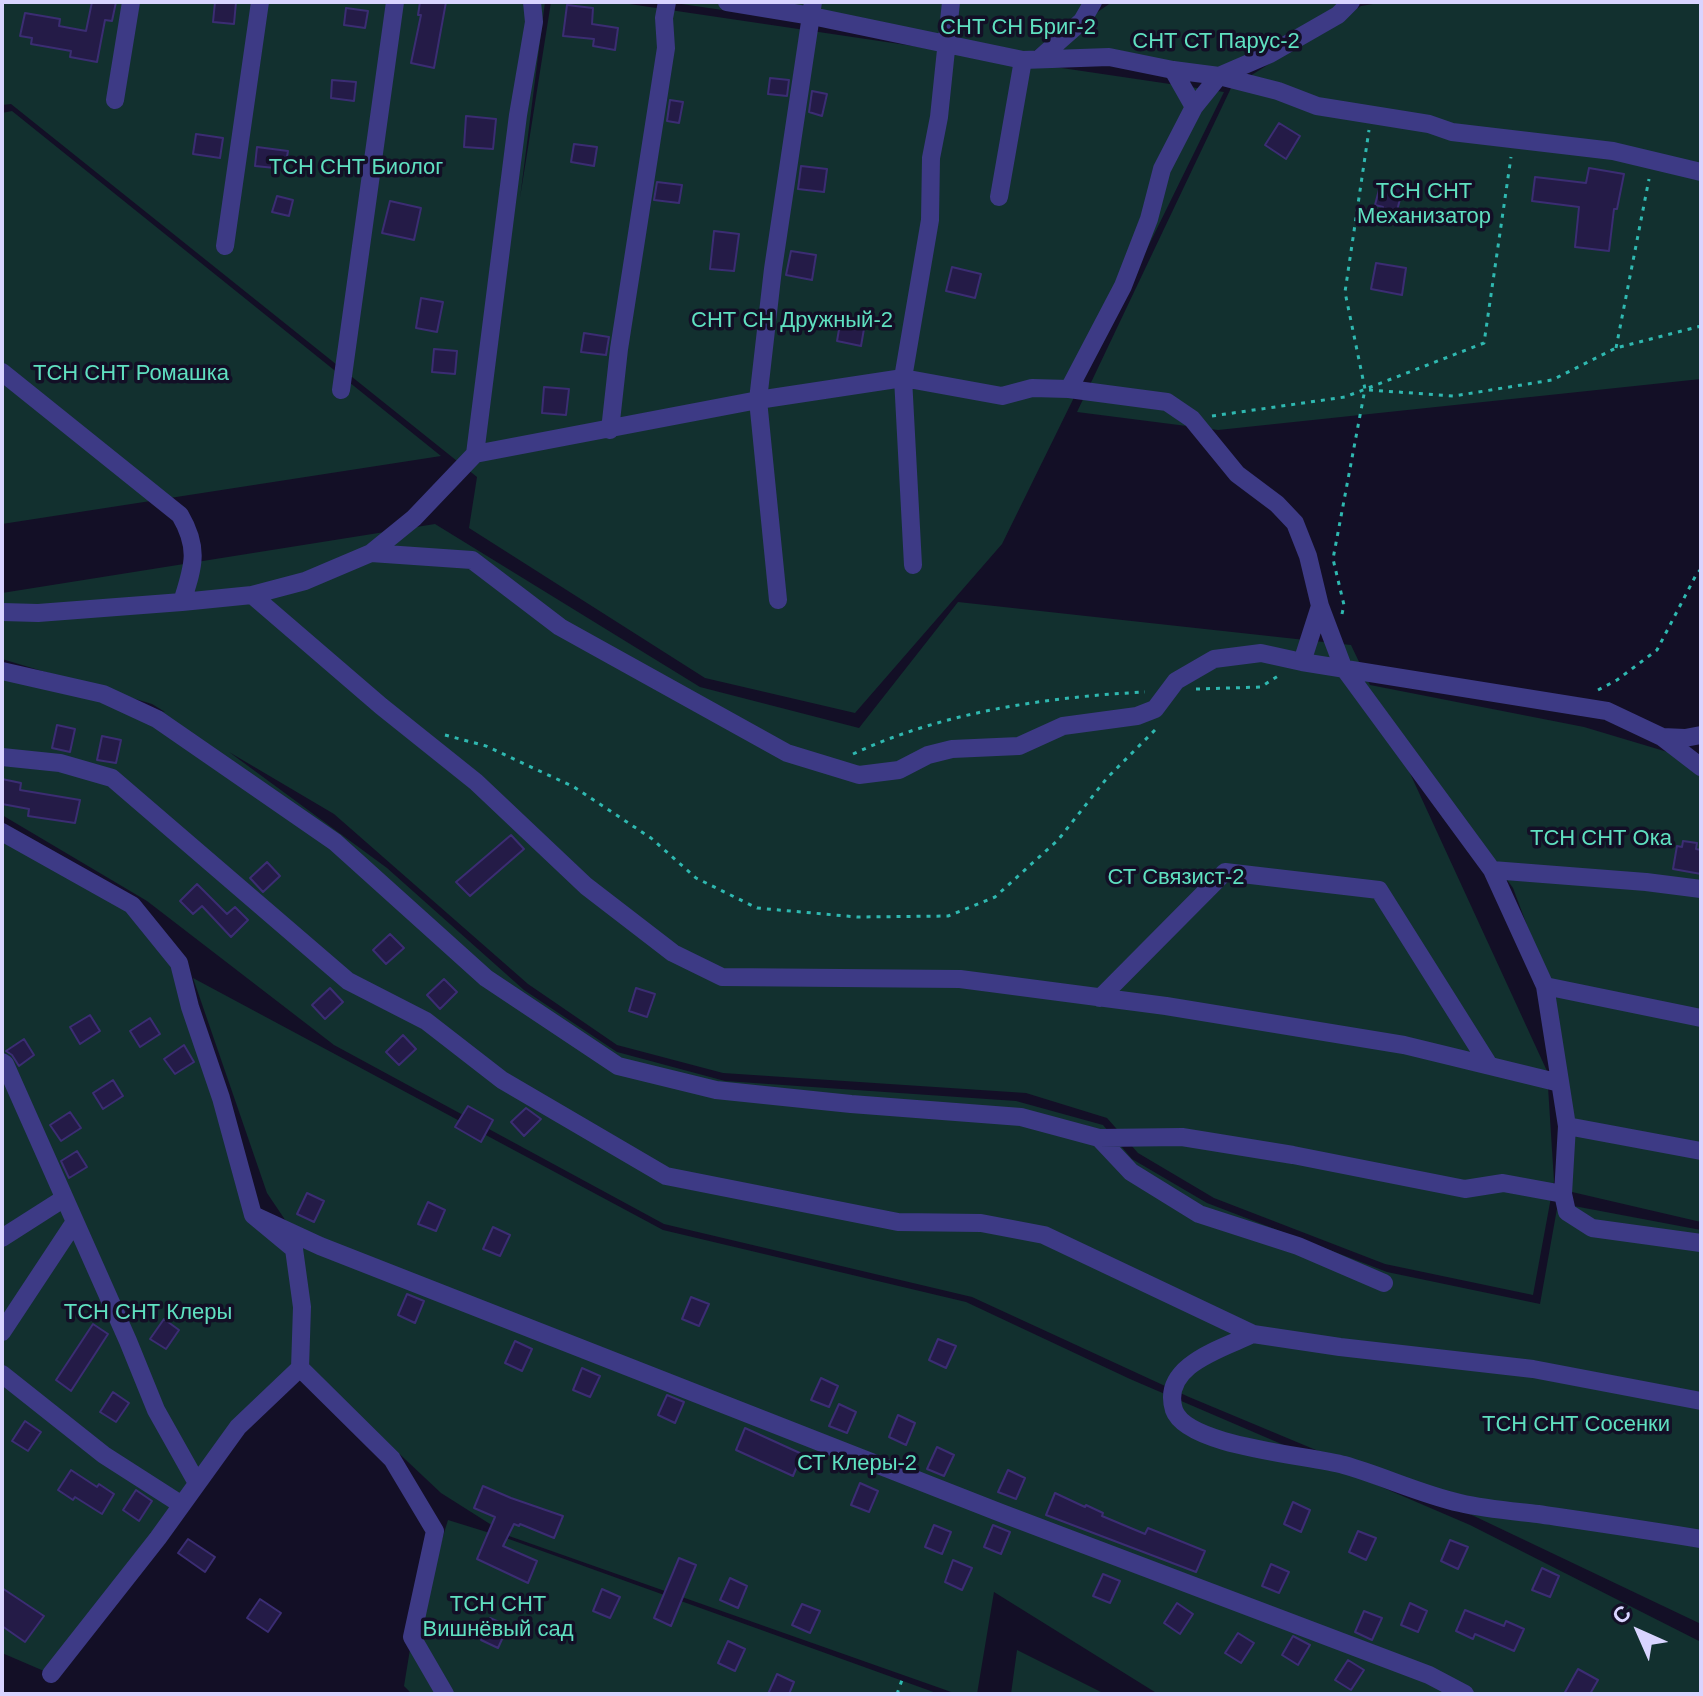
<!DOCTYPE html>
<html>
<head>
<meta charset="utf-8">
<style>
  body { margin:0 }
  #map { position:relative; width:1703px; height:1696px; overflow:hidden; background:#130f26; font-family:Arial,sans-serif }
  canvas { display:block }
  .frame { position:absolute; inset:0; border:4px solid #d9d4ff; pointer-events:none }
  .north { position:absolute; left:1599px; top:1592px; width:80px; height:80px; -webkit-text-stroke:6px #130f26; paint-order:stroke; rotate:315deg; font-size:22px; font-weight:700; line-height:32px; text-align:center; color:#d9d4ff }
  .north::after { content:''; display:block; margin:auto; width:28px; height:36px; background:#d9d4ff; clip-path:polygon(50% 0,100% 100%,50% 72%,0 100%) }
</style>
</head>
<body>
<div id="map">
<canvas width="1703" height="1696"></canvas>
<div class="frame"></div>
<div class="north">С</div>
</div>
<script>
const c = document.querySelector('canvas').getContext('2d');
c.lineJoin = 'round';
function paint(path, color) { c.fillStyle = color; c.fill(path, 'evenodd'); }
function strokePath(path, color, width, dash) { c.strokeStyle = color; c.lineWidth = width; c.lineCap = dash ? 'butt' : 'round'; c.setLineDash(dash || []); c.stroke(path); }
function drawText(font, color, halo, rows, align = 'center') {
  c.font = font + ' Arial,sans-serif'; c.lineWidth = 7; c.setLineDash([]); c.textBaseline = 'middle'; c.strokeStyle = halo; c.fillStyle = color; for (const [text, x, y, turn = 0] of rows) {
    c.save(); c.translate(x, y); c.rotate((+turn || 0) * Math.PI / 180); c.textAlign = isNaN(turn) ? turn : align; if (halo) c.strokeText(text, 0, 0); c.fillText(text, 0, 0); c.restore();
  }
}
const green = new Path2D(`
  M2 2H545L520 198 551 2H616L1224 92 1002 544 855 713 705 678 469 528 477 477 11 104 2 105Z
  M668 2H1105L1028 55Z
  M1112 2H1369L1358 4 1227 85 1040 52Z
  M1385 2H1701V379L1218 430 1077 412 1231 88 1361 6Z
  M12 111 441 456 2 524V113Z
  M435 524 700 687 859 728 958 602 1351 645 1370 685 1584 727 1701 762V1222L1572 1192 1553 995 1513 888 1374 695 1547 1071 1554 1181 1533 1295 1385 1264 1214 1198 1138 1153 1107 1118 1026 1093 723 1073 617 1045 528 984 334 814 229 752 387 868 524 990 617 1052 725 1081 1016 1101 1103 1125 1132 1159 1207 1203 1387 1272 1540 1304 1558 1203 1701 1230V1624L1474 1516 1189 1397 972 1297 664 1224 334 1045 147 901 2 815V677L165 712 152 704 2 659V593Z
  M2 827 126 901 179 963 253 1215 294 1249 300 1368 238 1427 51 1674 2 1653Z
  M193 978 663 1230 966 1302 1130 1379 1470 1525 1701 1642V1694H1158L994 1592 977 1694H957L509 1536 441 1493 305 1365 302 1245 267 1193Z
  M448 1520 506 1538 939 1694H412L404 1686 412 1637Z
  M1017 1650 1105 1694H1011Z`);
const building = new Path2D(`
  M92 2H116L112 21 105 20 97 62 70 57 71 51 31 44 32 38 20 36 25 13 60 19 59 26 86 31Z
  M215 2H236L234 24 213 22Z
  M420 2H446L434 68 411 63 421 15H418Z
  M567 5 593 8 592 24 618 28 615 50 593 46 594 39 563 36Z
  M346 8 368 11 365 28 344 25Z
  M770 78 789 80 787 96 768 94Z
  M332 80 356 82 354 101 331 98Z
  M812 91 827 94 822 116 809 112Z
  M670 100 683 102 679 123 667 121Z
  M466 116 496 119 493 149 464 147Z
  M1279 123 1300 136 1286 159 1265 145Z
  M196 134 223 138 220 158 193 154Z
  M574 144 597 147 594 166 571 162Z
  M257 147 288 151 285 169 255 166Z
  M801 166 827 169 824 192 798 189Z
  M1589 168 1624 174 1617 209H1614L1609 251 1575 247 1579 207 1532 201 1535 177 1586 183Z
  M657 182 682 185 679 203 654 200Z
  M1381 182 1403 188 1395 218 1381 214 1383 207 1375 205Z
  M277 196 293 200 289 216 272 212Z
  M390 201 421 208 414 240 382 233Z
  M714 231 739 234 734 271 710 269Z
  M791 251 816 255 812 280 786 275Z
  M1376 263 1406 268 1402 295 1371 289Z
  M952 267 981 274 975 298 946 291Z
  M421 298 443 302 437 332 416 328Z
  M841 318 865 323 861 346 837 341Z
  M584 333 609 337 606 355 581 352Z
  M434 349 457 351 455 374 432 372Z
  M544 387 569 389 566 415 542 413Z
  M57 725 75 729 70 752 52 748Z
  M102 736 121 740 116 763 97 760Z
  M2 779 21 783 20 790 80 800 75 823 28 816 29 809 2 804Z
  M511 835 524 849 470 896 456 882Z
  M1683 841 1697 843 1696 849 1701 850V874L1673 869 1677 846 1682 847Z
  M267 862 280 876 263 892 250 878Z
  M197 884 227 914 235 907 248 920 231 937 202 906 193 914 180 901Z
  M390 934 404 948 386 964 373 950Z
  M444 979 457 992 440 1009 427 995Z
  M330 988 343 1002 325 1019 312 1005Z
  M636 988 655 994 647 1017 629 1011Z
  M90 1015 100 1031 80 1044 70 1027Z
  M150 1018 160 1034 140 1047 130 1031Z
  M403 1035 416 1049 399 1065 386 1052Z
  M24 1039 34 1055 19 1066 12 1055 6 1051Z
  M184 1045 194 1062 175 1074 164 1059Z
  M113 1080 123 1096 103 1109 93 1093Z
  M468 1106 493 1120 481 1142 455 1127Z
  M526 1108 541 1119 524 1136 511 1122Z
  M70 1112 81 1128 61 1141 50 1125Z
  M77 1151 87 1167 69 1178 61 1161Z
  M307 1193 324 1201 314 1222 297 1214Z
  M428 1202 445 1210 436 1231 418 1224Z
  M493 1227 510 1235 500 1256 483 1249Z
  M407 1294 424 1301 415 1323 398 1315Z
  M691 1297 709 1304 699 1326 682 1319Z
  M164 1319 179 1330 166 1349 150 1339Z
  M93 1324 108 1334 71 1391 56 1380Z
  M938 1339 956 1346 946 1368 929 1360Z
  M515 1341 532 1349 522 1371 505 1363Z
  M582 1368 600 1376 590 1397 573 1390Z
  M821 1378 838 1386 829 1407 811 1400Z
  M113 1392 129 1403 116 1422 100 1412Z
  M667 1395 684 1402 675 1423 658 1415Z
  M839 1404 856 1412 847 1433 829 1426Z
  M898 1415 915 1423 906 1445 889 1437Z
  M25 1421 41 1432 28 1451 12 1441Z
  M745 1428 802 1454 793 1476 736 1450Z
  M937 1447 954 1455 944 1476 927 1469Z
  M71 1470 97 1487 99 1484 114 1494 102 1514 75 1497 73 1500 58 1490Z
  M1008 1470 1025 1478 1016 1499 998 1492Z
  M860 1483 878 1491 869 1512 851 1505Z
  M483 1486 511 1498 563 1516 554 1538 520 1524 519 1526 514 1524 503 1546 537 1561 528 1583 477 1559 495 1517 474 1508Z
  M136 1490 152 1501 139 1521 123 1510Z
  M1055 1493 1085 1507 1086 1505 1103 1513 1102 1516 1145 1534 1148 1528 1205 1551 1196 1572 1046 1515Z
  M1293 1502 1310 1510 1301 1532 1284 1524Z
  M934 1525 951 1532 942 1554 925 1547Z
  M993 1525 1010 1532 1001 1554 984 1547Z
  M1358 1531 1376 1538 1366 1560 1349 1552Z
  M188 1539 215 1557 205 1572 178 1553Z
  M1450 1540 1468 1547 1458 1569 1441 1561Z
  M679 1558 696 1565 671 1626 654 1618Z
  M953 1560 972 1568 962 1590 945 1582Z
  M1271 1564 1289 1572 1279 1593 1262 1586Z
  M1542 1568 1559 1576 1550 1597 1532 1590Z
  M1103 1574 1120 1581 1110 1603 1093 1596Z
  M730 1578 747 1586 738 1608 720 1600Z
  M2 1588 44 1616 25 1642 2 1626Z
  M602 1589 620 1597 610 1618 593 1611Z
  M260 1599 281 1613 268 1632 247 1618Z
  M1177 1603 1193 1614 1180 1634 1164 1623Z
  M1410 1603 1427 1611 1418 1632 1401 1625Z
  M802 1604 820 1611 810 1633 792 1625Z
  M1465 1610 1504 1626 1506 1621 1524 1629 1514 1651 1475 1634 1473 1639 1456 1631Z
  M1364 1611 1382 1618 1372 1640 1355 1632Z
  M490 1618 508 1626 498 1648 481 1640Z
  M1238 1633 1254 1643 1241 1663 1225 1653Z
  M1293 1636 1310 1645 1298 1665 1282 1655Z
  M728 1641 745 1649 735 1671 718 1663Z
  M1348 1660 1364 1670 1351 1690 1335 1680Z
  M1578 1669 1598 1680 1590 1694H1564Z
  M777 1674 794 1682 789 1694H768Z`);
const path = new Path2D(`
  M1616 348 1649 179
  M1369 390 1454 396 1552 380 1616 348 1701 326
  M1212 416 1345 397 1484 343 1511 157
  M1342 614 1344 605 1333 559 1365 389 1345 292 1369 130
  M1196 689 1261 687 1281 674
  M1598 690 1617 680 1657 650 1696 575 1701 569
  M445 735 486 746 574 787 651 838 696 878 757 908 857 917 948 916 995 897 1058 840 1107 778 1157 728
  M853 754C943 712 1046 697 1145 692
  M897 1694 902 1680`);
const minor = new Path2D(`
  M727 2 812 16 1023 60 1109 57 1173 70 1219 76 1278 91 1317 106 1429 124 1452 132 1613 151 1701 172
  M1040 58 1082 21 1093 2
  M1173 70 1194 107
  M115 100 131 2
  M999 197 1023 60
  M225 246 260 2
  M2 372 180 515C200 549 193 567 182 602
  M1069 389 1123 286 1149 219 1162 169 1194 107 1219 76 1270 54 1338 15 1351 2
  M341 390 395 2
  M610 430 619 349 666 48 664 18 667 2
  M475 454 758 400 903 378 1002 396 1032 388 1069 389 1167 402 1192 419 1237 474 1277 504 1295 523 1308 556 1320 606 1343 667 1492 870 1545 986 1567 1126 1563 1194
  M371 553 472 560 560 627 787 753 859 775 899 770 928 755 952 749 1019 746 1063 726 1137 716 1155 709 1176 681 1214 659 1261 653 1302 662 1607 711 1662 737 1701 767
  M913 565 903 378 930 220 931 158 939 117 951 2
  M252 595 381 706 476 782 586 886 673 953 722 977 960 979 1166 1006 1404 1045 1560 1083
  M778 600 758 400 773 269 813 2
  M2 612 38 613 182 602 252 595 305 581 371 553 414 518 475 454 518 115 534 22 532 2
  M1302 662 1320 606
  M2 671 103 694 157 719 335 842 486 978 618 1066 716 1090 851 1104 1021 1117 1099 1138 1182 1137 1293 1155 1465 1189 1503 1183 1563 1194 1567 1212 1592 1228 1701 1243
  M1662 737 1685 738 1701 735
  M2 757 60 763 112 778 348 981 426 1021 502 1080 666 1176 898 1222 981 1223 1044 1235 1253 1334 1340 1347 1533 1369 1701 1401
  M2 832 132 905 179 963 190 1007 221 1098 253 1215 294 1249 302 1307 300 1368 238 1427 158 1538 51 1674
  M1492 870 1646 882 1701 889
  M1545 986 1701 1018
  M1100 998 1225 872 1379 890 1489 1065
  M2 1062 5 1064 128 1341 156 1410 197 1483
  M1567 1126 1701 1151
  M1099 1138 1131 1172 1199 1214 1298 1246 1384 1283
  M253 1215 320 1246 1001 1513 1429 1675 1465 1694
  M2 1238 63 1199
  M2 1332 74 1223
  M1253 1334C1224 1348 1160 1365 1174 1410 1187 1447 1309 1455 1344 1465 1383 1476 1420 1494 1460 1503 1485 1509 1512 1511 1538 1514 1592 1522 1647 1530 1701 1539
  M300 1368 392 1459 435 1531 412 1637 445 1694
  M2 1374 104 1455 182 1505`);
const parkNames = [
  ["СНТ СН Бриг-2",1018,28],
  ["СНТ СТ Парус-2",1216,42],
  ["ТСН СНТ Биолог",356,168],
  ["ТСН СНТ",1424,192],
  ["Механизатор",1424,217],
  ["СНТ СН Дружный-2",792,321],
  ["ТСН СНТ Ромашка",131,374],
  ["ТСН СНТ Ока",1601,839],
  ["СТ Связист-2",1176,878],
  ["ТСН СНТ Клеры",148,1313],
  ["ТСН СНТ Сосенки",1576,1425],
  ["СТ Клеры-2",857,1464],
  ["ТСН СНТ",498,1605],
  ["Вишнёвый сад",498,1630]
];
paint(green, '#12302f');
paint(building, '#241b47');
strokePath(building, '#3b2d73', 2);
strokePath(path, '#2fb8b0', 3, [4, 6]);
strokePath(minor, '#3d3a85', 18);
drawText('22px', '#5fe0c0', '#130f26', parkNames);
</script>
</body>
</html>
